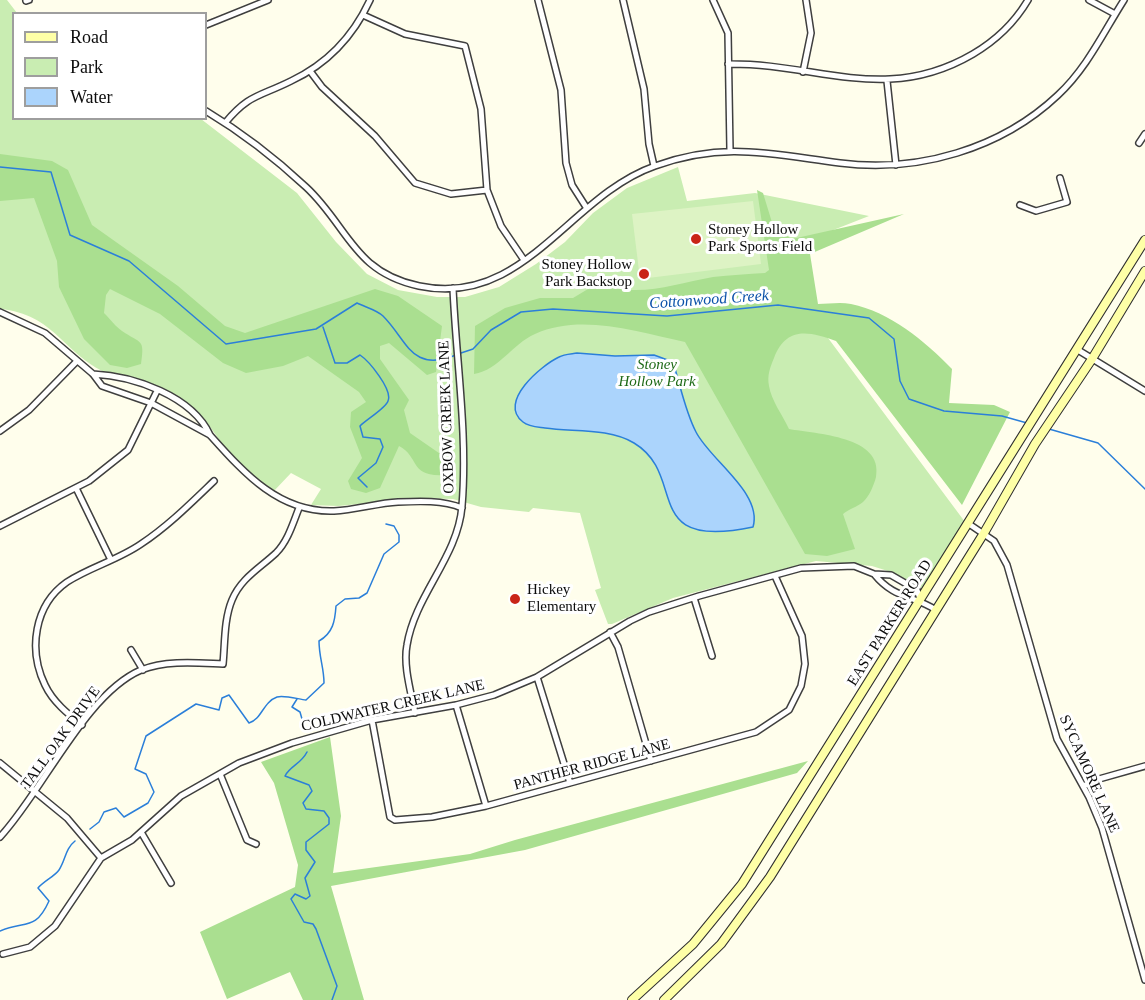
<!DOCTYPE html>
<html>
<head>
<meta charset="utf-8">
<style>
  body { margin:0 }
  #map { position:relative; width:1145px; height:1000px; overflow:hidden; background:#fffeec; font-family:Georgia,serif }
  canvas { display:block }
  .legend { position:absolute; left:12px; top:12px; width:195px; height:108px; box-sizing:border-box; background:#fff; border:2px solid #9e9e9e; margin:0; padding:8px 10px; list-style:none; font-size:18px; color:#0c0c0c }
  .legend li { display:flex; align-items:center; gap:12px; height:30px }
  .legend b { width:30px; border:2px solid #9e9e9e }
</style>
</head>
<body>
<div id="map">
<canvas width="1145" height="1000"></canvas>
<ul class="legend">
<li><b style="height:8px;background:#feffa7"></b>Road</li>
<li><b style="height:16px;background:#c9edb2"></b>Park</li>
<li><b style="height:16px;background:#abd4fc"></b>Water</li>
</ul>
</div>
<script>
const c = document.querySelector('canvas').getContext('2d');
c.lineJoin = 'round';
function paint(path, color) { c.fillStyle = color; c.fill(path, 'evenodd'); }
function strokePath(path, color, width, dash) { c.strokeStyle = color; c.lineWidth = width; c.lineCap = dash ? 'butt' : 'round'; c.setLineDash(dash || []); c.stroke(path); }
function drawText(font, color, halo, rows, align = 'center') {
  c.font = font + ' Georgia,serif'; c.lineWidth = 6; c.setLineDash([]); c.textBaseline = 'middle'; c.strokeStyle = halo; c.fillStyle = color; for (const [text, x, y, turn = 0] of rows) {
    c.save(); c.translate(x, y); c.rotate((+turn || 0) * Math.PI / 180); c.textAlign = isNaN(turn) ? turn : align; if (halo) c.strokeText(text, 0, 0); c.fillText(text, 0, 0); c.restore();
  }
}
const green = new Path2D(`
  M0 0H7L17 13 14 14V118L201 119 297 193 336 242 367 274 398 290 437 297H465L499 287 536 264 565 242 593 213 627 188 678 167 687 201 755 193 869 216 767 256 965 522 923 589 891 572 872 566 816 561 673 598 612 624H608L595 590 601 588 580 513 533 508 529 512 481 507 453 499 422 498 338 506 311 505 321 489 291 473 273 492C262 484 248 477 240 467 222 448 212 424 192 407 165 384 137 386 107 373 63 354 55 314 0 309Z`);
const forest = new Path2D(`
  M0 154 52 161 68 170 92 225 178 286 225 326 245 333 375 289 398 296 442 326 436 372 427 375 389 343 380 346V359L409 400 404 410 410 433 449 460 444 475C409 477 420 457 399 446L380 488 366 493 351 489 348 481 362 458 350 427 351 412 366 402 359 392 308 356 283 366 246 373 223 363 160 314 110 289 106 295 104 313C110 319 116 327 122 331 141 344 145 338 141 364L127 368 110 365 84 339 59 287 57 261 34 198 0 201Z
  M757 190 763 193 774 229 792 239 904 214 810 254 818 304C828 304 840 302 851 304 890 312 925 341 952 369L949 403 994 405 1010 412 962 505 836 341C809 331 786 326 774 358 770 368 767 375 769 386 771 400 783 416 789 429 816 434 884 436 876 477 874 485 869 497 863 502 857 507 849 509 843 514L855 549 827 556 805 554 685 342C638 332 581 313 535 334 512 344 499 370 474 374L475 326 505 308 540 298H573L598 283C638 299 673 284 713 277 730 275 748 274 765 273L769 270Z
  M330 737 341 816 333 873 470 854 515 840 808 761 797 773 525 850 331 886 364 1000H303L290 972 227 999 200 932 295 887 298 865 274 783 261 762Z`);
const pitch = new Path2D(`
  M753 201 761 264 640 279 632 214Z`);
const water = new Path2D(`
  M577 353 615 356 654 355 673 362C680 384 685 411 696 432 710 460 763 493 753 527 638 551 689 476 634 443 609 428 574 432 545 428 538 427 529 427 523 422 497 402 542 365 559 357 564 354 571 354 577 353Z`);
const stream = new Path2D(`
  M0 167 51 172 70 235 129 261 226 344 316 329 357 303C365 307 377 310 383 316 408 341 411 373 456 355
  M323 327 335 363H347L360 355C369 361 393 390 388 401 386 408 367 419 360 426L363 437 380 439 383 447 376 463 358 478 367 487
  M461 353 473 349 491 330 521 312 553 309 667 316 778 305 869 318 894 339 900 381 909 399 944 411 1002 416 1027 423
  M1049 429 1098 443 1145 489
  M297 699 292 707 300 712 302 719
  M307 752C301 764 290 766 285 776L309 785 312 791 303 803 306 809 324 811 329 818V824L306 842V850L315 862 305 878 310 896 306 899 295 894 291 899 304 922 313 924 316 929 337 986 332 1000
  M90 829 99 822 104 812 116 808 124 817 148 803 154 792 146 774 135 769 146 736 196 704 219 710 222 698 229 695 249 723C262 719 263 702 277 697 284 695 298 699 306 700L324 683C324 668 319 657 319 641 333 633 335 621 336 606L345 599 359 598 367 593 384 554 399 542V535L394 526 386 524
  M0 931C25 920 35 932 49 901L38 888C44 881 55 876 59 870 66 859 65 849 75 841`);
const street = new Path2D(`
  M538 0 561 90 566 163 572 185 586 207
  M623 0 644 89 649 144 654 166
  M713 0 728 33 730 150
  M1089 0 1115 14
  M26 1 29 0
  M363 15 405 34 465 46 481 109 487 190 501 226 524 260
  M206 25 268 0
  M728 64C818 63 886 105 973 54 995 41 1015 22 1028 0
  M310 71 322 87 375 136 415 183 451 194 487 190
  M803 72 811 33 806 0
  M887 81 896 165
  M206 111C241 132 276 159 306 187 348 226 353 272 419 286 524 308 569 196 655 166 724 141 770 154 840 163 918 173 1001 149 1058 95 1087 68 1103 33 1124 0
  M225 123C249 94 259 97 291 81 327 64 353 37 370 0
  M1139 143 1145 134
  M1020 205 1036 211 1067 202 1060 178
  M0 312 45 333 93 374 102 386 151 403 210 435C192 396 134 376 93 374
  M1078 350 1145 391
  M0 431 29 410 77 361
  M210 435C244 473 279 513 334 511 356 510 377 503 398 502 419 501 443 500 462 508
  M76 488 111 560
  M969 524 994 541 1007 565 1057 739 1089 797 1102 828 1145 980
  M0 526 89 481 128 450 157 391
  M694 598 712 656
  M920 599 917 590 891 575 874 574C894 599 913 595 936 610
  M610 632 618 647 651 761
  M131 650 143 670
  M537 677 570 783
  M456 705 486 806
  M415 713C411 692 403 666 407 645 415 595 458 557 462 506 468 434 456 360 453 288
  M372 720 390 817 395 820 432 817 486 806 756 732 789 710 801 686 805 664 802 636 775 576
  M82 725C68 714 53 702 45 685 28 650 34 605 67 582 90 567 118 560 141 544 168 526 190 504 214 481
  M0 763 67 818 101 858
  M220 774 247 840 256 844
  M1083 786 1099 779 1145 766
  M141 832 171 883
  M0 837C43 791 85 694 141 670 167 660 197 663 223 664 225 643 224 619 232 600 241 578 260 568 276 553 288 541 293 523 299 508
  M3 954 30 947 55 926 101 858 132 840 181 796 239 763 292 743 372 720 456 705 494 695 537 677 630 621 649 612 699 596 801 568 854 566 874 574`);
const secondary = new Path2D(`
  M632 1000 693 944 742 884 1145 240
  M664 1000 721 944 770 877 984 533 1035 444 1092 359 1145 271`);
const markers = [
  [696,239,6,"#c92518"],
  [644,274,6,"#c92518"],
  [515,599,6,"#c92518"]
];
const poiNames = [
  ["Stoney Hollow",708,230],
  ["Park Sports Field",708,247],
  ["Stoney Hollow",632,265,"right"],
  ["Park Backstop",632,282,"right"],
  ["Hickey",527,590],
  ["Elementary",527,607]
];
const parkNames = [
  ["Stoney",657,365],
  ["Hollow Park",657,382]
];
const streetNames = [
  ["OXBOW CREEK LANE",447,417,-92],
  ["EAST PARKER ROAD",890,623,-58],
  ["COLDWATER CREEK LANE",393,706,-13],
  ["TALL OAK DRIVE",61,738,-54],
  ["PANTHER RIDGE LANE",592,765,-15],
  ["SYCAMORE LANE",1089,774,66]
];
const waterNames = [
  ["Cottonwood Creek",709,300,-4]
];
paint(green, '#c9edb2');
paint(forest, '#aadf90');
paint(pitch, '#ddf3c4');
paint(water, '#abd4fc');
strokePath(water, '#2b7fd9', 1.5);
strokePath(stream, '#2b7fd9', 1.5);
strokePath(street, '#3f3f3f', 8);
strokePath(secondary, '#2e2e2e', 10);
strokePath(street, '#fff', 5);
strokePath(secondary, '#feffa7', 8);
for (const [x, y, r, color] of markers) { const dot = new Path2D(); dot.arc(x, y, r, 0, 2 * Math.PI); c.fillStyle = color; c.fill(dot); strokePath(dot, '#fff', 2); }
drawText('15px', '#0c0c0c', '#fff', poiNames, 'left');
drawText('italic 15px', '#1e6a17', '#fff', parkNames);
drawText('15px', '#0c0c0c', '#fff', streetNames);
drawText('italic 16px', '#0b51a9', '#fff', waterNames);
</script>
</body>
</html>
